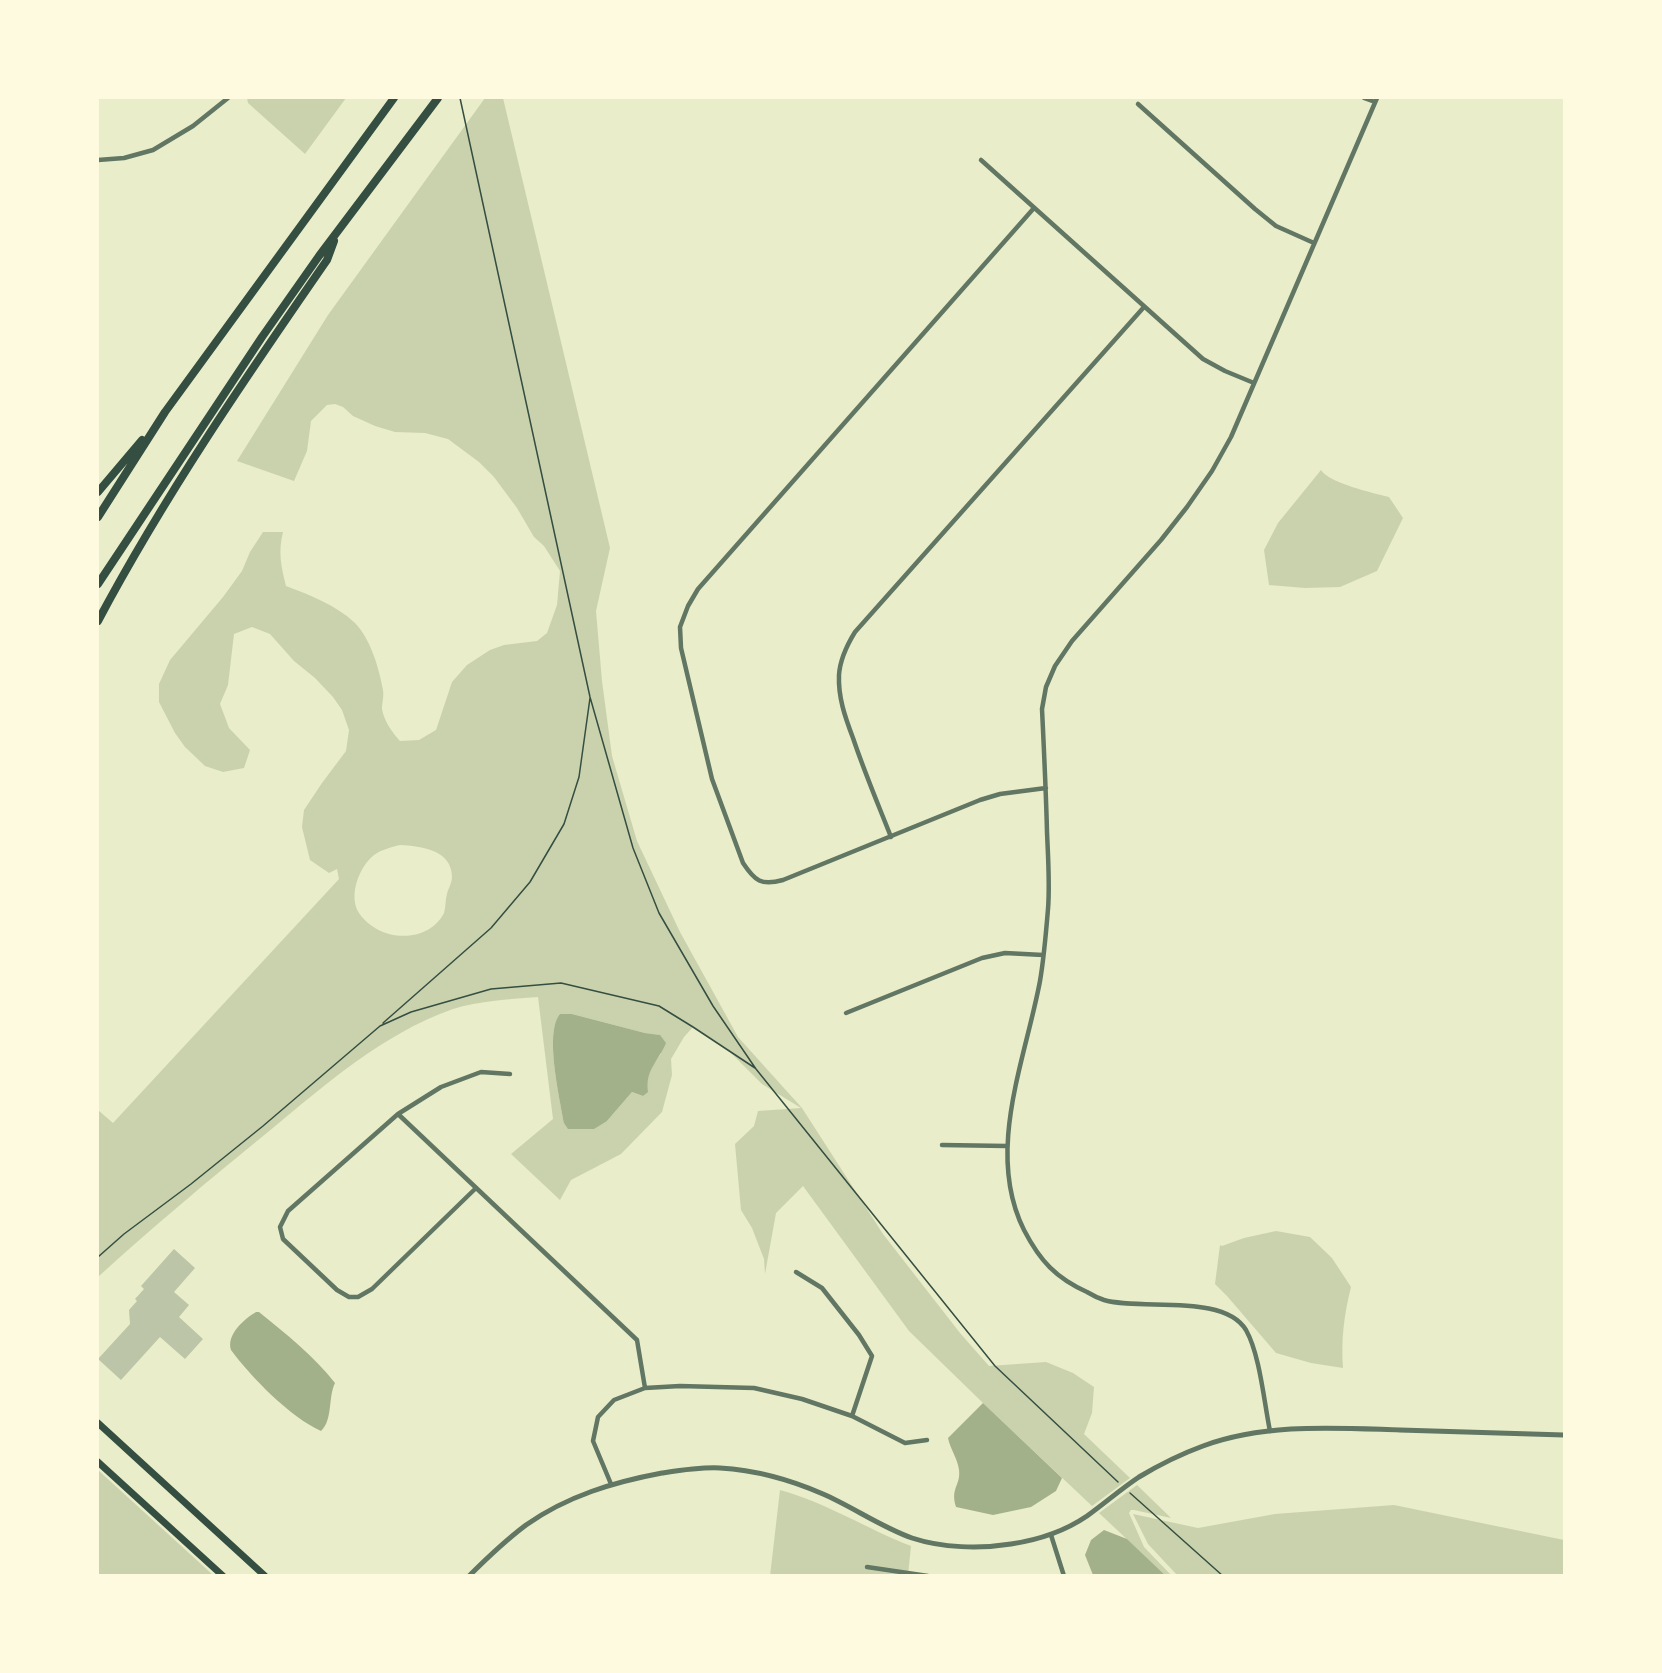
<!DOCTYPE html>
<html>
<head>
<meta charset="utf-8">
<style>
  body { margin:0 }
  #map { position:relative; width:1662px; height:1673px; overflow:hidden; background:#e9edc9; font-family:"PT Sans",sans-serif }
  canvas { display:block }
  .frame { position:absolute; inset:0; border:99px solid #fefae0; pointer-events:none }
</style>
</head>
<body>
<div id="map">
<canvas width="1662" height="1673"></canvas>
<div class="frame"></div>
</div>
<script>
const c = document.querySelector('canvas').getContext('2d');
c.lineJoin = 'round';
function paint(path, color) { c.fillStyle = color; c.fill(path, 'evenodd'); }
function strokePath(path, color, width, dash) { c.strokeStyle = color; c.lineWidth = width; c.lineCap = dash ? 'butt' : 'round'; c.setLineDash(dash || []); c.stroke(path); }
const green = new Path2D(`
  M247 98H346L305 154 248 103Z
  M485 98H503L610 548 596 611 602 681 612 756 637 841 680 932 738 1037 802 1108 883 1234 960 1333 989 1366 1046 1362 1073 1373 1094 1387 1092 1413 1084 1434 1130 1478 1092 1506 983 1403 909 1331 803 1186 776 1213 765 1274 764 1259 752 1228 741 1210 735 1144 754 1126 758 1111 801 1108 762 1084 726 1048 693 1027 684 1037 671 1059 672 1075 662 1112 621 1154 571 1180 560 1200 511 1154 553 1119 538 997C512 999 478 1001 453 1009 382 1034 325 1085 268 1132 210 1179 153 1227 98 1277V1110L113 1123 339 879 337 869 329 873 310 860 302 827 304 810 322 783 346 751 349 730 342 710 333 697 315 678 294 661 270 634 252 627 234 634 228 685 220 704 229 728 250 750 244 768 223 772 205 766 185 747 175 733 159 702V684L170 660 223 597 242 571 250 552 263 532H283C278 552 281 566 286 586 310 595 336 605 355 623 371 640 379 668 383 690 384 697 382 703 382 709 384 721 392 732 400 741L419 740 436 730 452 682 467 665 490 650 504 645 537 641 547 633 557 605 560 571 544 546 534 537 517 508 494 477 479 462 448 439 425 433 395 432 375 426 353 416 343 407 335 404 327 405 311 421 307 451 294 481 237 461 328 315ZM400 845C421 846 452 850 452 877 452 883 448 889 447 894 445 900 446 907 444 913 431 939 394 942 372 926 368 923 362 918 359 913 348 896 359 867 374 855 381 850 391 847 400 845ZM560 1014H572L645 1033 659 1035 661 1054 651 1067 643 1096 632 1092 607 1121 564 1122C560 1099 544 1032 560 1014Z
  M1321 470C1329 483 1373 493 1389 497L1403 518 1377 571 1340 587 1305 588 1269 585 1264 550 1278 523Z
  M1276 1231 1310 1237 1332 1258 1351 1287C1344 1315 1341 1339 1343 1368L1311 1363 1276 1353 1227 1296 1215 1284 1220 1245 1222 1246 1244 1238Z
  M98 1470 213 1575H98Z
  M1137 1485 1171 1518 1134 1510H1131L1129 1513 1144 1547 1171 1575H1165L1099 1513Z
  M780 1490C827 1503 867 1529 911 1546L908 1575 770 1576Z
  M1394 1505 1564 1540V1575H1177L1148 1544 1133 1514 1198 1528 1275 1514Z`);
const water = new Path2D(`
  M560 1014H572L645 1033 660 1035 666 1043C658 1062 645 1070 648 1092L643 1096 632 1092 607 1121 594 1129H568L564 1123C560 1099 544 1032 560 1014Z
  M256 1312H259C285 1333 314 1356 335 1383 328 1397 333 1420 321 1431 290 1417 251 1377 231 1350 226 1335 244 1319 256 1312Z
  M983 1403 1062 1478 1056 1491 1031 1507 993 1515 956 1507C950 1488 961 1485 959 1470 958 1459 950 1449 948 1438Z
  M1104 1530 1127 1539 1165 1575H1093L1085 1555 1091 1540Z`);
const building = new Path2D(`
  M174 1249 195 1268 174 1292 189 1305 179 1317 203 1339 185 1359 160 1337 121 1380 98 1359 130 1324 129 1310 137 1301 135 1299 144 1289 141 1286Z`);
const path = new Path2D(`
  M460 98 590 697 633 848 659 913 713 1006 756 1069 995 1366 1118 1482
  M383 1023 491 928 530 882 564 824 579 777 590 698
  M98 1257 124 1234 191 1184 263 1126 380 1026 411 1012 491 989 561 983 659 1006 693 1027 755 1068
  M1130 1493 1223 1576`);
const minor = new Path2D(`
  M1364 98 1375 102
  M1138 104 1255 209 1276 226 1314 243
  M98 160 124 158 153 150 193 126 228 98
  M981 160 1203 359 1225 371 1254 383
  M1034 208 698 589 688 606 680 627 681 648 712 779 743 863C755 881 761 886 783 880L980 800 1000 794 1046 788
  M891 837C878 804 864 771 853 738 845 717 838 697 839 675 840 659 847 645 855 632L1144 307
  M846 1013 982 958 1005 953 1043 955
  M398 1114 637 1340 645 1388
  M942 1145 1007 1146
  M476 1188 372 1289 358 1297H349L337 1290 283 1239 280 1227 288 1211 398 1114 441 1087 481 1072 510 1074
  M796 1272 822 1288 859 1335 872 1356 852 1416
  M1270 1431C1264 1402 1260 1355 1246 1330 1224 1293 1141 1311 1104 1300 1098 1298 1092 1295 1087 1292 1056 1278 1040 1261 1024 1230 985 1152 1025 1061 1040 981 1044 958 1046 933 1048 909 1050 884 1048 857 1047 832 1046 791 1044 750 1042 709L1046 687 1055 666 1072 641 1161 540 1187 507 1212 471 1231 437 1377 98
  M611 1484 593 1441 598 1417 614 1400 645 1388 680 1386 754 1388 802 1399 852 1416 905 1443 927 1440
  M1051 1535 1064 1576
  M867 1567 928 1576`);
const tertiary = new Path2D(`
  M469 1576C487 1558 506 1540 526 1525 567 1496 614 1482 662 1473 682 1470 701 1467 720 1468 754 1470 791 1480 823 1494 853 1507 881 1527 912 1538 942 1548 980 1549 1011 1544 1038 1540 1065 1531 1087 1516 1105 1503 1121 1489 1139 1477 1159 1465 1181 1454 1203 1446 1266 1423 1334 1428 1400 1430 1455 1432 1510 1433 1564 1435`);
const primary = new Path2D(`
  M98 1423 265 1576
  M98 1462 223 1576`);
const motorway = new Path2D(`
  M98 492 142 440
  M98 517 165 412 394 98
  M98 584 262 337 319 256 438 98
  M98 621C165 495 246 377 327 260L334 241`);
paint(green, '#cad2ad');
paint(water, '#a3b18a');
paint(building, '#bcc5a7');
strokePath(path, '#344e41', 1.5);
strokePath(minor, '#617663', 4.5);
strokePath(tertiary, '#617663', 5);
strokePath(primary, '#344e41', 7);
strokePath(motorway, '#344e41', 8);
</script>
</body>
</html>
